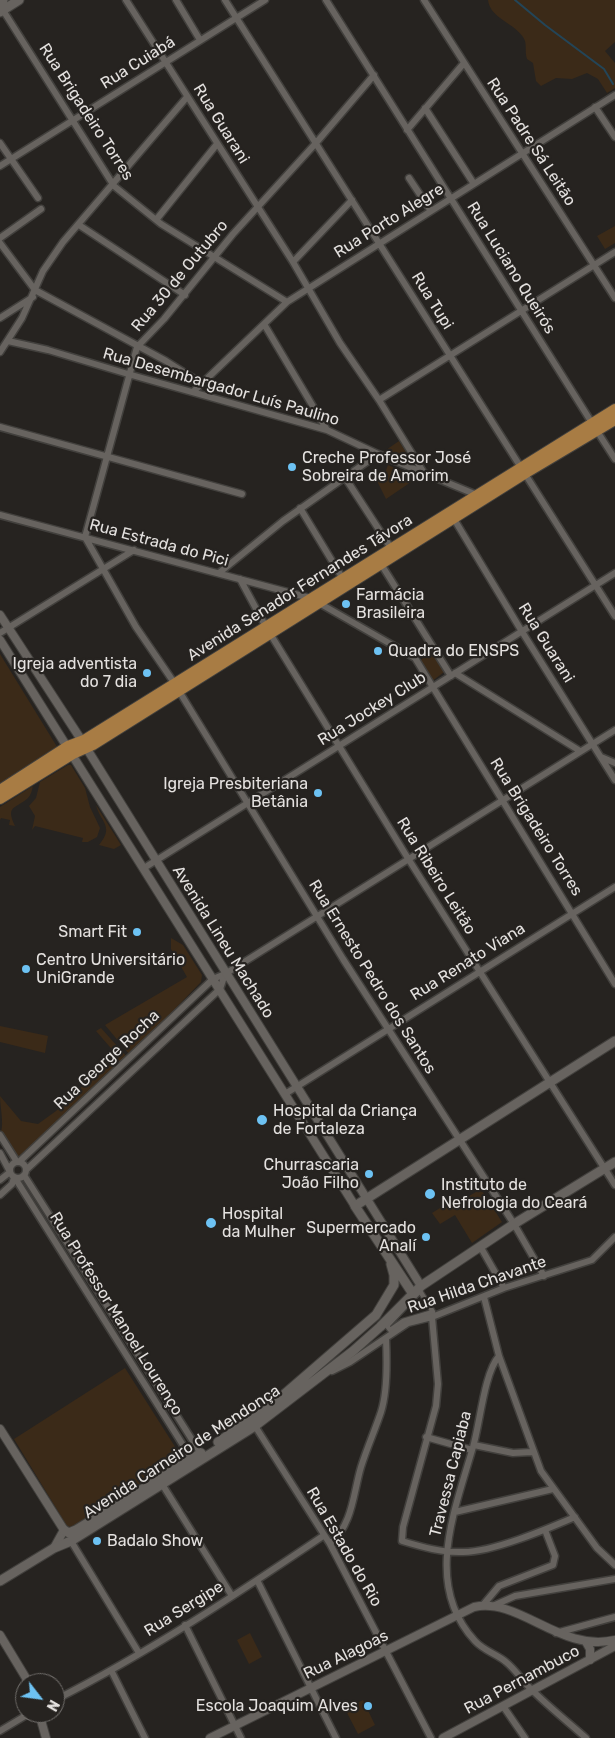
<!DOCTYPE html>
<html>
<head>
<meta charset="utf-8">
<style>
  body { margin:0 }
  #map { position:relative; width:615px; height:1738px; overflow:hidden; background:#262320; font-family:Rubik,sans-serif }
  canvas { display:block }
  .north { position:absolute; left:15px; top:1673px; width:50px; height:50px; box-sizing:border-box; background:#262320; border:1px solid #726f6c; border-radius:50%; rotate:120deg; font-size:14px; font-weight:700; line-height:20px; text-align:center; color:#e4e1df }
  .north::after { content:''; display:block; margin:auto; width:18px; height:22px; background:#6dc2f3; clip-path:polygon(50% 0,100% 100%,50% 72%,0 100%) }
</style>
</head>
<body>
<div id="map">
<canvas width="615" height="1738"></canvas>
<div class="north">N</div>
</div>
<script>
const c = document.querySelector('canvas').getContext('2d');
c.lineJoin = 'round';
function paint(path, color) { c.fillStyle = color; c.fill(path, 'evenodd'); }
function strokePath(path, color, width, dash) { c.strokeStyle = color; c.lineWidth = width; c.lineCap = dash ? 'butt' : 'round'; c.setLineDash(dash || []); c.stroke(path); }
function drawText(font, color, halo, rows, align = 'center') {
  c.font = font + ' Rubik,sans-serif'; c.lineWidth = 4.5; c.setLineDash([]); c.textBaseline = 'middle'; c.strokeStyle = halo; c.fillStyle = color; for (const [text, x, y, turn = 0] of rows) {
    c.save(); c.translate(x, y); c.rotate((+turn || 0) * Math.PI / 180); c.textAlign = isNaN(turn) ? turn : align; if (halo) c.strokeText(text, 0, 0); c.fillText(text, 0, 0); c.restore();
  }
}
const green = new Path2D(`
  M488 0H615V42L605 51 615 63V88L607 93 598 79 587 73 572 79 556 78 541 86 536 81 533 63 527 59C524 51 528 44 523 37 514 23 490 18 488 0Z
  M615 226V243L605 249 597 236Z
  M399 441 409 457 406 461 383 452Z
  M388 465 417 478 386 499 377 481 383 478Z
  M431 652 444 672 431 682 418 662Z
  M0 654 59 750 0 785Z
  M68 765H71L85 788 90 807 100 828 97 837 88 842H82L83 838 35 826 32 830 35 816 29 806 36 798 40 782Z
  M33 786C32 790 31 795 28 798 16 809 5 805 15 826L9 825 10 820 1 818 0 820V807Z
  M96 805 121 845 114 849 99 845C115 826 100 822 96 805Z
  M171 938 183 945 202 975 201 982 130 1055 105 1025 187 977 171 949Z
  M0 1026 48 1036 45 1053 0 1042Z
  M101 1028 127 1057 17 1158 1 1132C4 1123 0 1107 0 1096L21 1121 38 1124 56 1111 116 1054 96 1031Z
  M481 1189 502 1222 472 1243 455 1215 440 1224 432 1213 456 1198 459 1202Z
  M125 1368 179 1453 177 1460 71 1527 67 1526 14 1439Z
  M250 1633 262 1657 249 1664 237 1640Z
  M363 1700 375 1725 358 1734 345 1709Z`);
const stream = new Path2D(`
  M515 0 545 25 604 69 613 84`);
const pedestrian = new Path2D(`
  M420 1291 433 1312 403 1321 390 1330 387 1326Z`);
const minor = new Path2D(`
  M126 0 293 262 340 343 379 400 424 473
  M176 0 200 40
  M225 0 615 616
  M326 0 592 423
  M424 0 615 298
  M1 7 114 186 161 224 287 302
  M595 107 615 137
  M425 108 474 184
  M407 130 464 63
  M0 143 38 198
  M0 166 265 0
  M409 178 431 211
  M156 220 217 144
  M79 225 185 295
  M0 238 41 209
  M0 243 35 290 166 361 201 383
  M293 262 352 200
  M0 318 33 297
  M264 324 327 430
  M8 341 48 350 128 374 327 430 378 454 477 495
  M0 352 22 318 43 271 63 242 187 97
  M194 391 287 302 615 95
  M379 400 615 252
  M0 427 242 494
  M597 431 615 459
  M346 479 391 548
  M300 508 343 579
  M0 515 310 598
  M454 519 521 630 615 780
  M85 537 137 347 164 319 233 234 316 143 374 75
  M85 537 136 627 175 684
  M381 564 451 676
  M219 573 283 521 378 454
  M240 579 266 627 409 860 615 1185
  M319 603 415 658 615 984
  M0 633 134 550
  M455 673 580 751
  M179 691 343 959 514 1224 544 1276
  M601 757 615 763
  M144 868 615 573
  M285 1094 615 887
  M0 1135 17 1162
  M0 1153 9 1170
  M10 1170a8 8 0 1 1 16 0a8 8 0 1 1-16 0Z
  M19 1162 213 979 225 974 615 730
  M26 1170 220 989 225 974
  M24 1175 203 1457
  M15 1178 193 1461
  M0 1180 10 1172
  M0 1195 12 1184 14 1178
  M480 1246 504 1288
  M484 1297 499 1356 541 1471 597 1548 615 1565
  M432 1317 438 1384 436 1406 403 1527 402 1541C422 1547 443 1553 463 1552 493 1552 547 1529 575 1517
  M499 1356C484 1373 480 1424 473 1447 455 1510 423 1585 475 1641 484 1651 497 1654 506 1662 516 1670 523 1682 532 1690 549 1707 568 1722 586 1738
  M332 1371 350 1362 408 1323 432 1317 504 1288 592 1260 615 1237
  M255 1426 330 1544 431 1738
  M426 1437 472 1450
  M474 1445 513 1453 532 1452
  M162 1484 232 1596
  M455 1512 553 1489
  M71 1541 139 1653
  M330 1544C353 1524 353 1494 361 1467 367 1448 375 1430 381 1412 387 1393 387 1359 386 1339
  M257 1580 336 1738
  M483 1605 499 1586 553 1565 555 1556 545 1530
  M495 1605 515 1596 615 1579
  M185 1625 241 1738
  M556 1633 615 1617
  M111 1670 145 1738
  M55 1700C148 1653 237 1594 323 1536
  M503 1706 525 1738
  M0 1731 30 1713`);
const tertiary = new Path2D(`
  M0 615 82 741 421 1286
  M0 640 355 1206
  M0 1429 64 1530 54 1548
  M0 1635 29 1683
  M586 1642 590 1649V1660
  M39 1713 46 1738
  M210 1738 474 1607C520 1597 560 1653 615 1640
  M443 1738 615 1646`);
const secondary = new Path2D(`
  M0 2 3 0
  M0 12 19 0
  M413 1294 355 1206 615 1041
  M218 1442 265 1411 376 1315 394 1285V1275L391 1264
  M64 1530 69 1533 76 1530 201 1453
  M0 1581 54 1548 71 1541 255 1426 353 1351 380 1327 421 1286 514 1224 615 1162`);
const primary = new Path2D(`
  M0 790 68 746 84 740 615 409
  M0 799 73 754 93 745 526 473 615 420`);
const markers = [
  [292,467,5,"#6dc2f3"],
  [346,604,5,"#6dc2f3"],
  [378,651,5,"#6dc2f3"],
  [147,673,5,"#6dc2f3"],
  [318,793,5,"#6dc2f3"],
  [137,932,5,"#6dc2f3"],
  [26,969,5,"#6dc2f3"],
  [262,1120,6,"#6dc2f3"],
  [369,1174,5,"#6dc2f3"],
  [430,1194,6,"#6dc2f3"],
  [211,1223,6,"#6dc2f3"],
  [426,1237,5,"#6dc2f3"],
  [97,1541,5,"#6dc2f3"],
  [368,1706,5,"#6dc2f3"]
];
const streetNames = [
  ["Rua Cuiabá",138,63,-32],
  ["Rua Brigadeiro Torres",86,112,57],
  ["Rua Guarani",221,124,58],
  ["Rua Padre Sá Leitão",531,142,57],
  ["Rua Porto Alegre",389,221,-32],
  ["Rua Luciano Queirós",511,268,58],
  ["Rua 30 de Outubro",180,276,-50],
  ["Rua Tupi",432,301,58],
  ["Rua Desembargador Luís Paulino",221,387,16],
  ["Rua Estrada do Pici",159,543,15],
  ["Avenida Senador Fernandes Távora",300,588,-32],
  ["Rua Guarani",546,643,58],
  ["Rua Jockey Club",372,709,-32],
  ["Rua Brigadeiro Torres",536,827,58],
  ["Rua Ribeiro Leitão",436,876,58],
  ["Avenida Lineu Machado",223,942,58],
  ["Rua Renato Viana",468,962,-32],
  ["Rua Ernesto Pedro dos Santos",372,977,58],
  ["Rua George Rocha",107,1060,-43],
  ["Rua Hilda Chavante",477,1285,-19],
  ["Rua Professor Manoel Lourenço",116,1314,58],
  ["Avenida Carneiro de Mendonça",182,1452,-33],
  ["Travessa Capiaba",451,1474,-76],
  ["Rua Estado do Rio",344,1547,60],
  ["Rua Sergipe",184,1609,-32],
  ["Rua Alagoas",346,1655,-26],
  ["Rua Pernambuco",522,1680,-28]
];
const poiNames = [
  ["Creche Professor José",302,458],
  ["Sobreira de Amorim",302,476],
  ["Farmácia",356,595],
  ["Brasileira",356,613],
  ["Quadra do ENSPS",388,651],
  ["Igreja adventista",137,664,"right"],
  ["do 7 dia",137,682,"right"],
  ["Igreja Presbiteriana",308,784,"right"],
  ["Betânia",308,802,"right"],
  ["Smart Fit",127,932,"right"],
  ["Centro Universitário",36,960],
  ["UniGrande",36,978],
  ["Hospital da Criança",273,1111],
  ["de Fortaleza",273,1129],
  ["Churrascaria",359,1165,"right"],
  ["João Filho",359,1183,"right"],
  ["Instituto de",441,1185],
  ["Nefrologia do Ceará",441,1203],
  ["Hospital",222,1214],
  ["da Mulher",222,1232],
  ["Supermercado",416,1228,"right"],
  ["Analí",416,1246,"right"],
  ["Badalo Show",107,1541],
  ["Escola Joaquim Alves",358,1706,"right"]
];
paint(green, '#3b2a18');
strokePath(stream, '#234558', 2);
strokePath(pedestrian, '#42403d', 7);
strokePath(minor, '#42403d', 9);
strokePath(tertiary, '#42403d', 10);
strokePath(secondary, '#42403d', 11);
strokePath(primary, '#42403d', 12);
strokePath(pedestrian, '#67635f', 4.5);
strokePath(minor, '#67635f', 6);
strokePath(tertiary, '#67635f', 8);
strokePath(secondary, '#67635f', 9);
strokePath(primary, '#a87c44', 10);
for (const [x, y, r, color] of markers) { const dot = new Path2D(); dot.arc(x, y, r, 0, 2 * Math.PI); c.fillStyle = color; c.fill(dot); strokePath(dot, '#262320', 2); }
drawText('16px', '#e4e1df', '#262320', streetNames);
drawText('16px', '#e4e1df', '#262320', poiNames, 'left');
</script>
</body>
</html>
